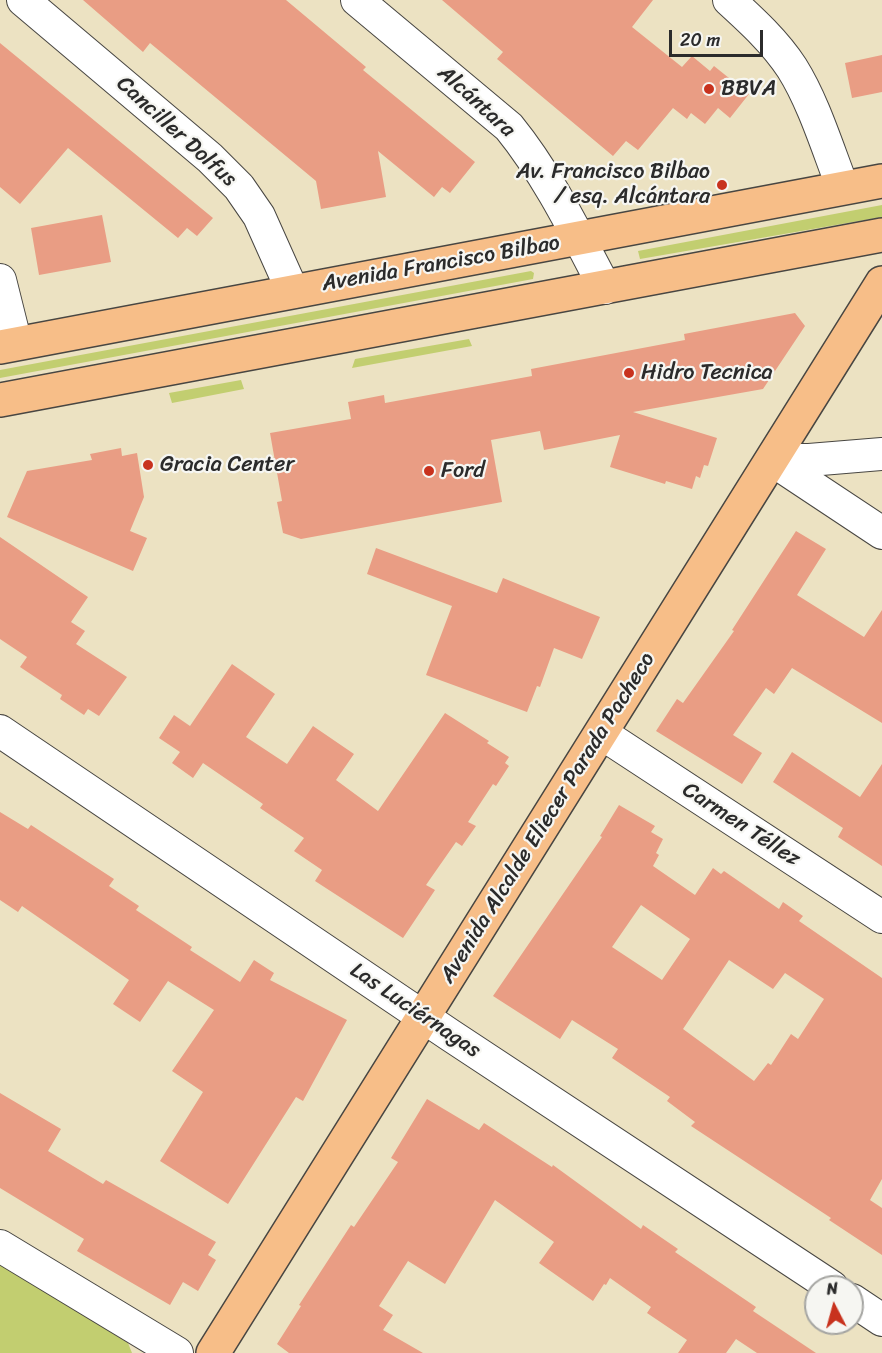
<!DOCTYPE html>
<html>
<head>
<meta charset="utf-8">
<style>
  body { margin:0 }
  #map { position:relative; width:882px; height:1353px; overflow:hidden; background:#ece2c2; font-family:Sriracha,sans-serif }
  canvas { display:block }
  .north { position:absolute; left:804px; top:1275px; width:60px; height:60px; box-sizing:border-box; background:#f6f6f2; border:2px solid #a5a5a2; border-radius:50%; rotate:354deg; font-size:16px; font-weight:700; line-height:24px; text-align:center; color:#2b2b2b }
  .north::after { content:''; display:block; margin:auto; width:21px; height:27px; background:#c8321e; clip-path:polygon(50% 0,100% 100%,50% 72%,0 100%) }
  .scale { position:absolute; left:669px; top:30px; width:94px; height:27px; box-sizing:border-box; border:3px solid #2b2b2b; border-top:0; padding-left:8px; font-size:18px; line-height:21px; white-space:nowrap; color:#2b2b2b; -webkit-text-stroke:4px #f6f6f2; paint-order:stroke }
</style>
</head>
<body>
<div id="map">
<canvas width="882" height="1353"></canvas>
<div class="north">N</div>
<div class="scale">20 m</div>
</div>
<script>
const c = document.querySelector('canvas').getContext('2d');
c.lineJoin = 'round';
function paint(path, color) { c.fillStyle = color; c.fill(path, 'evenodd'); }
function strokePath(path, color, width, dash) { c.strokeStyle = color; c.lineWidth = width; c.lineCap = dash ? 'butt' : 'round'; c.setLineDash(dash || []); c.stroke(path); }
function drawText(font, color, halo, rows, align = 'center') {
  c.font = font + ' Sriracha,sans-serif'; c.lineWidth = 4.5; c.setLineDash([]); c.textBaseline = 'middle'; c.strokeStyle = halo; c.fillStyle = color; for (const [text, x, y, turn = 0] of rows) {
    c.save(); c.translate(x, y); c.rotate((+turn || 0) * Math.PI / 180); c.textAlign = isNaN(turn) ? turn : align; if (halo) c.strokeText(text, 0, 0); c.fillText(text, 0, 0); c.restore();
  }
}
const green = new Path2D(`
  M882 205V217L640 259 638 251Z
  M531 271 534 273 533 279 0 378V370Z
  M469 339 472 346 352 368 355 359Z
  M241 380 244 389 172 403 169 393Z
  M0 1263 128 1343 132 1353H0Z`);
const building = new Path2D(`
  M83 0H286L366 67 363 70 475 162 450 193 442 187 434 197 378 151 386 197 321 209 316 181 150 43 143 52Z
  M442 0H653L632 27 682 67 692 56 710 71 714 66 749 94 730 118 718 108 705 124 691 113 687 119 673 108 638 150 626 141 613 156 497 59 503 52Z
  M0 43 213 218 197 236 187 228 178 238 68 148 20 204 0 187Z
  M882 55V92L852 98 845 63Z
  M102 215 111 262 39 275 31 228Z
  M795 313 805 326 763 389 633 412 717 438 708 466 704 465 700 478 696 476 692 489 666 481 665 484 610 467 620 435 544 450 540 431 491 440 502 502 301 539 283 533 277 502 282 501 270 433 351 419 348 402 384 395 385 403 532 376 531 369 685 340 684 334Z
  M121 448 122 456 137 453 144 497 130 531 147 538 133 571 7 517 27 471 92 460 90 454Z
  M796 531 826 549 797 595 864 637 882 610V723L792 668 774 694 766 688 733 735 762 753 742 784 656 731 677 699 683 703 734 631 732 630Z
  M0 537 88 597 71 622 85 631 76 644 127 677 99 716 88 709 84 715 60 699 62 695 20 667 27 657 0 639Z
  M376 548 497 593 503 578 600 617 582 659 554 648 540 687 537 686 527 712 426 675 452 606 367 574Z
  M232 664 275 694 246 737 287 764 313 726 354 754 336 780 378 811 445 713 489 741 487 743 509 757 505 763 509 766 496 786 493 784 468 822 476 826 462 846 456 842 426 885 435 890 403 938 315 881 322 870 294 851 304 838 260 808 263 804 203 763 193 778 172 763 180 752 159 738 174 715 190 726Z
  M792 752 860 797 882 764V866L838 837 843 828 773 782Z
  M619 805 655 826 651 832 663 839 656 853 659 855 653 866 695 895 713 868 721 874 724 871 779 909 783 902 803 916 799 921 882 978V1179L870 1200 882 1208V1255L829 1220 831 1218 691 1126 695 1122 667 1101 670 1097 612 1058 618 1049 572 1020 560 1039 493 996 602 837 600 836ZM641 905 690 939 662 980 612 947ZM729 960 773 989 785 973 824 999 798 1039 791 1034 771 1065 768 1063 754 1081 683 1029Z
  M0 812 28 829 31 825 114 879 109 886 139 906 136 910 192 947 190 950 240 982 254 960 274 973 270 980 347 1020 303 1101 296 1097 228 1204 160 1161 203 1092 172 1071 214 1010 168 981 140 1022 113 1004 129 980 22 906 18 912 0 900Z
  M0 1093 61 1129 48 1151 103 1184 106 1180 216 1242 208 1255 216 1260 198 1291 183 1282 170 1305 77 1251 84 1239 0 1188Z
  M427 1099 479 1130 484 1123 552 1167 553 1165 641 1229 643 1225 678 1249 675 1252 756 1307 753 1311 816 1353H757L736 1339 726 1353H678L687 1340 647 1313 651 1307 610 1278 606 1285 604 1284 593 1301 539 1263 554 1242 495 1200 445 1284 408 1261 379 1306 393 1315 383 1330 423 1353H289L277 1344 301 1306 299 1305 351 1225 354 1227 398 1162 391 1158Z`);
const minor = new Path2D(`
  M23 0 210 158 239 187 259 216 293 292
  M357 0 509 127C548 175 576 233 605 288
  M729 0C752 21 775 42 792 68 814 103 828 150 843 188
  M0 280 16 344
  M772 460 882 533
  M772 460H809L882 454
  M0 731 450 1035 832 1287
  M601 733 882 917
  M0 1246 177 1353
  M852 1300 882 1320`);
const major = new Path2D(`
  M0 347 882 181
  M0 400 882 235
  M213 1353 882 283`);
const markers = [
  [709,89,6,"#c8321e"],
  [722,185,6,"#c8321e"],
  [629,373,6,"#c8321e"],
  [148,465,6,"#c8321e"],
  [429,471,6,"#c8321e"]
];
const poiNames = [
  ["BBVA",721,89],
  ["Av. Francisco Bilbao",710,172,"right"],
  ["/ esq. Alcántara",710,197,"right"],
  ["Hidro Tecnica",641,373],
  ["Gracia Center",160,465],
  ["Ford",441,471]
];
const streetNames = [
  ["Alcántara",476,102,42],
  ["Canciller Dolfus",176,132,42],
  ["Avenida Francisco Bilbao",441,264,-10],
  ["Avenida Alcalde Eliecer Parada Pacheco",548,818,-58],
  ["Carmen Téllez",741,825,33],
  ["Las Luciérnagas",415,1011,34]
];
paint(green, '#c2ce70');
paint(building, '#e99d84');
strokePath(minor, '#484642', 34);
strokePath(major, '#484642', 36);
strokePath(minor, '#fff', 32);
strokePath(major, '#f7be88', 33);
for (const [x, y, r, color] of markers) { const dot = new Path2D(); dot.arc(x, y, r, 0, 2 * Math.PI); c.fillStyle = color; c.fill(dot); strokePath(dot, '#f6f6f2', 2); }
drawText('22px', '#2b2b2b', '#f6f6f2', poiNames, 'left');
drawText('22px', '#2b2b2b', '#f6f6f2', streetNames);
</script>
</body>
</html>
